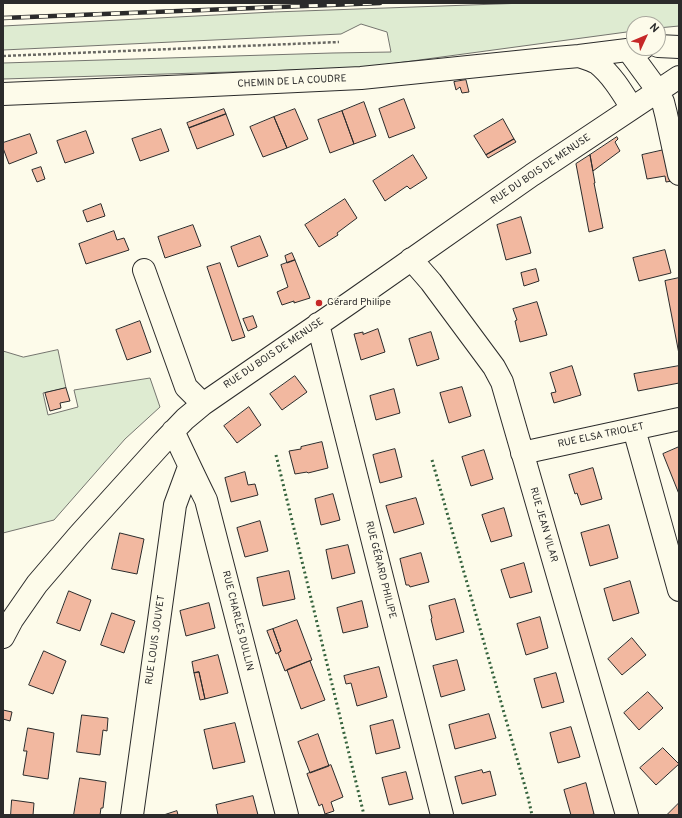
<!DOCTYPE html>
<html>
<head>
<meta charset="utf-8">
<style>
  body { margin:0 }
  #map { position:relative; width:682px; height:818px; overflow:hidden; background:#fdfbea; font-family:Overpass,sans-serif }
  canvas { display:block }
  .frame { position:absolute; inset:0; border:4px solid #2b2b2b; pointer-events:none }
  .north { position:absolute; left:626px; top:16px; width:40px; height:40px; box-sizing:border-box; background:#fdfbea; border:1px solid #a9a89e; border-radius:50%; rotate:46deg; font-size:11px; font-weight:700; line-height:16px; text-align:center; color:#2b2b2b }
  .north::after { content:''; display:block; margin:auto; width:14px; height:18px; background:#c62828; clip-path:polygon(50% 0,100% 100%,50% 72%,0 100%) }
</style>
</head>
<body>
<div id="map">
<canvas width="682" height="818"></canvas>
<div class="frame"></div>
<div class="north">N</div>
</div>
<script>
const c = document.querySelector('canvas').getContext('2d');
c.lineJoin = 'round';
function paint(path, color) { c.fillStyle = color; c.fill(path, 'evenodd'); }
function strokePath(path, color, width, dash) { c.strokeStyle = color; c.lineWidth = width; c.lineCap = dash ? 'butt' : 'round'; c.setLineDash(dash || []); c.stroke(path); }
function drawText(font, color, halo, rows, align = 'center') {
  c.font = font + ' Overpass,sans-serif'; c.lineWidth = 3; c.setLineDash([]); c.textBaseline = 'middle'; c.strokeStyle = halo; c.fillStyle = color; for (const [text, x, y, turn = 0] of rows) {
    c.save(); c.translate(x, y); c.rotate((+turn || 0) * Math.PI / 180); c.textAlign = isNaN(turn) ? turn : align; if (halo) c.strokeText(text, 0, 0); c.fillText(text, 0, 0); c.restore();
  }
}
const green = new Path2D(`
  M526 3H679V26L658 28V24H634V31L360 68 3 79V63L332 53 391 52 387 32 361 24 341 34 3 50V26L274 12Z
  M58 350 66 388 43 393 48 415 78 407 74 390 150 378 160 407 125 439 54 520 3 533V351L23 357Z`);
const building = new Path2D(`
  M466 80 469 92 462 93 460 87 456 90 454 82Z
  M404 99 415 128 389 138 379 109Z
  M364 102 376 136 354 144 342 111Z
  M224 109 226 114 189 128 187 123Z
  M295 109 308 139 287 148 274 117Z
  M342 111 354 144 330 153 318 120Z
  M226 114 234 135 197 149 189 128Z
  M274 117 287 148 263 157 250 127Z
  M503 119 514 139 486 155 474 136Z
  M161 129 169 151 140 161 132 139Z
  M86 131 94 153 65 163 57 141Z
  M30 134 37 153 9 164 3 148V143Z
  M617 137 618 139 615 142 620 151 593 171 590 155Z
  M514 139 516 142 488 158 486 155Z
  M664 150 672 181 666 182 665 176 647 179 642 155Z
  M413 155 427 178 410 189 407 186 385 201 373 181Z
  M590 155 595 183H594L603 228 589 232 576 164Z
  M41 167 45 179 37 182 32 170Z
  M345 199 357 218 337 233 338 235 319 247 305 225Z
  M101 204 105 216 87 222 83 211Z
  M521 217 531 253 506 260 497 225Z
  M193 225 201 246 165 258 158 237Z
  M114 231 117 240 124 238 129 250 86 264 79 244Z
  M260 236 268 256 238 267 231 247Z
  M665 250 671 273 639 281 633 258Z
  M292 253 295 260 287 263 285 256Z
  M295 260 310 298 294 303V301L282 305 277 292 288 287 281 265Z
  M220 263 245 337 232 341 207 267Z
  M536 269 539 281 524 286 521 273Z
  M679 278V354L665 281Z
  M537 302 547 335 520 342 515 321 517 320 513 309Z
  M253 316 257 327 248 331 243 319Z
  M140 321 151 352 127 360 116 330Z
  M378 329 385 352 361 360 354 334 363 332V334Z
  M431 332 439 359 417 366 409 339Z
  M572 366 581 395 554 403 551 393 556 392 550 373Z
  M679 366V383L638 391 634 374Z
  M295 376 307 392 282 410 270 394Z
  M462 387 471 416 449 423 440 393Z
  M66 388 70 401 60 403 61 408 50 411 45 393Z
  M394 389 400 413 376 420 370 396Z
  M249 407 261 425 237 443 224 426Z
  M322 442 328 468 308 473 307 472 295 474 289 451 301 449V447Z
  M679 447V494L663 454Z
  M395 449 402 477 380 483 373 455Z
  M484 450 493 479 471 486 462 457Z
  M593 468 602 499 581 505 577 493 575 494 569 475Z
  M245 472 248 485 255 484 258 495 231 502 225 478Z
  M333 494 340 520 321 525 315 499Z
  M416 498 424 524 394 533 386 506Z
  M504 508 512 536 491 542 482 515Z
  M260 521 268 551 245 557 237 528Z
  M609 525 618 558 590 566 581 533Z
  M120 533 144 539 137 574 112 569Z
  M348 545 355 573 332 579 326 550Z
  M421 553 429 582 410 587 409 585H406L400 559Z
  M524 563 532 592 510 598 501 570Z
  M289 571 295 599 263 606 257 578Z
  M630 581 639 613 613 621 604 589Z
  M69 591 91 600 80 631 57 623Z
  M455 599 464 632 436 640 431 619 432 618 429 606Z
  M362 601 368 627 343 633 337 608Z
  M209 603 215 628 186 636 180 611Z
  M112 613 135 621 124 653 101 645Z
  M540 617 548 648 526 655 517 624Z
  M297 620 312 660 285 671 278 653 281 651 273 629Z
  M273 629 281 651 276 654 267 631Z
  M632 638 646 655 622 675 608 659Z
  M44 651 66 661 53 694 29 685Z
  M218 655 228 693 205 699 199 672 194 673 192 662Z
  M457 660 465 690 441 697 433 666Z
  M310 661 325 700 301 709 287 670Z
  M379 667 387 697 357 706 351 683 346 684 344 676Z
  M199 672 205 699 200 700 194 673Z
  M556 673 564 702 542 708 534 679Z
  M648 692 663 708 639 730 624 713Z
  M3 710 12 712 10 721 3 719Z
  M489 714 496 738 455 749 449 725Z
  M82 715 108 718 107 731 103 730 100 755 77 752Z
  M393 720 400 748 376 754 370 726Z
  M235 723 245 762 213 769 204 730Z
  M571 727 580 757 558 763 550 733Z
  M28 728 54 733 48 779 23 775 27 751H24Z
  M318 734 329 766 310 773 298 742Z
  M663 748 679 764 656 785 640 768Z
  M331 765 343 797 331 802 334 811 325 814 322 804 319 806 307 774Z
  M482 770 483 773 490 771 496 795 462 804 455 777Z
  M406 772 413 799 389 805 382 778Z
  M80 778 106 782 103 808H101L100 815H74Z
  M586 783 594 814 590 815H571L564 790Z
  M253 796 258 815H218L216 805Z
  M12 800 34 803 33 815H11Z
  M679 803V815H667Z
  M177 811 178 815H164Z`);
const path = new Path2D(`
  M3 56 339 42`);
const minor = new Path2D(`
  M658 46 679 47
  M628 50 658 91 663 102 666 114 679 174
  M579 56C585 58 592 60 597 63 612 75 622 92 632 108
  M3 94 191 86 361 78 556 58 579 56 643 48
  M411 259 431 282 494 367 502 382 627 815
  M144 270 186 387 203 404
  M318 324 442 815
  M634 429 679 590
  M173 431C184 454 195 478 206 500L287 815
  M522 453 679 419
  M3 637 12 620 37 584 79 535 164 441 185 419 203 404 351 302 532 175 679 77
  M132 815 175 505 189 467`);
const rail = new Path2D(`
  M3 18 380 3`);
const hedge = new Path2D(`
  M276 455 364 815
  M432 460 528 797 532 815`);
const markers = [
  [319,303,4,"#c62828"]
];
const streetNames = [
  ["CHEMIN DE LA COUDRE",292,82,-3],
  ["RUE DU BOIS DE MENUSE",541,170,-34],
  ["RUE DU BOIS DE MENUSE",274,354,-34],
  ["RUE ELSA TRIOLET",601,436,-12],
  ["RUE JEAN VILAR",543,525,74],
  ["RUE GÉRARD PHILIPE",380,570,76],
  ["RUE CHARLES DULLIN",237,621,76],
  ["RUE LOUIS JOUVET",156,640,-82]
];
const poiNames = [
  ["Gérard Philipe",327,303]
];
paint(green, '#deebd1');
strokePath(green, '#74746e', 1);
paint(building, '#f2b8a0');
strokePath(building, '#2b2b2b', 1);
strokePath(minor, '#2b2b2b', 24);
strokePath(path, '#6a6964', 2.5, [3, 2]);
strokePath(minor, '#fdfbea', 22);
strokePath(rail, '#2b2b2b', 4.5);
strokePath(rail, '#fdfbea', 3, [9]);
strokePath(hedge, '#34623c', 3, [2, 3]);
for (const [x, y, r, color] of markers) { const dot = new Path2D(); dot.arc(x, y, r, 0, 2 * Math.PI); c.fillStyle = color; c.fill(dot); strokePath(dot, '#fdfbea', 1.5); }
drawText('10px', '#2b2b2b', '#fdfbea', streetNames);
drawText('10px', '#2b2b2b', '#fdfbea', poiNames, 'left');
</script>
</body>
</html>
